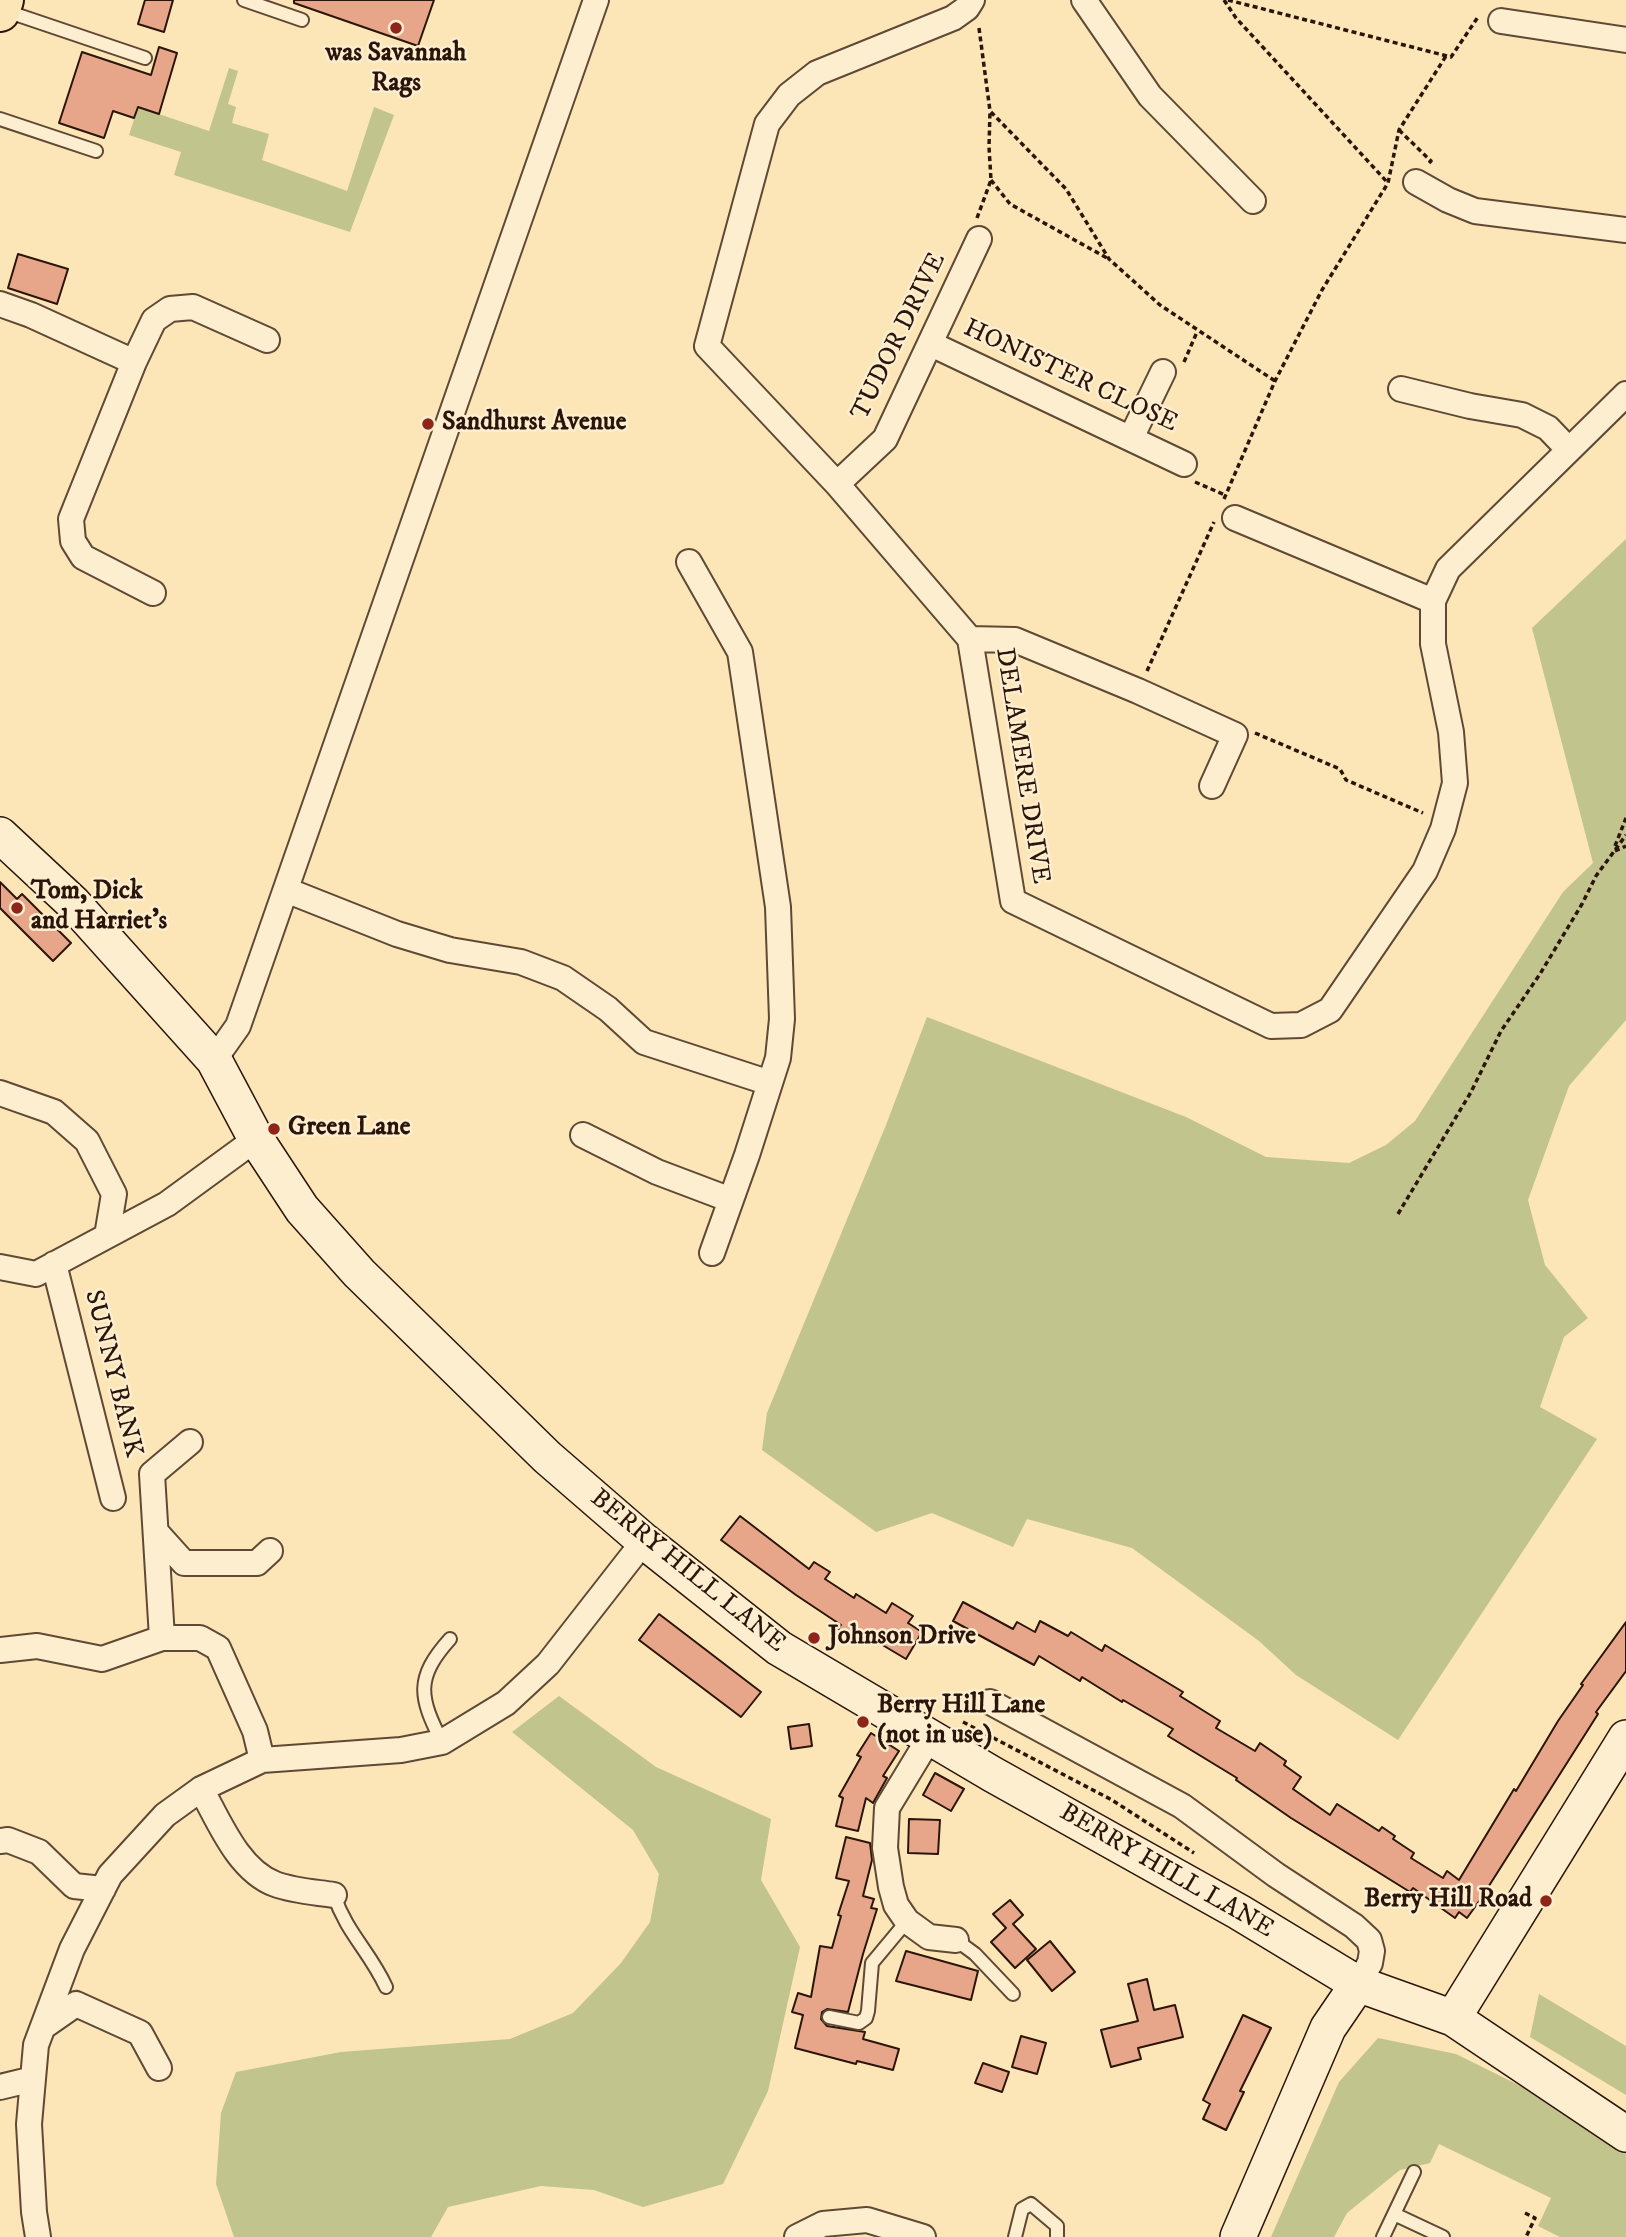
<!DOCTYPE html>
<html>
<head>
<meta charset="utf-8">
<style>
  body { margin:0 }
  canvas { display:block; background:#fce5b6 }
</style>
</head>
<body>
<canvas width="1626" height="2237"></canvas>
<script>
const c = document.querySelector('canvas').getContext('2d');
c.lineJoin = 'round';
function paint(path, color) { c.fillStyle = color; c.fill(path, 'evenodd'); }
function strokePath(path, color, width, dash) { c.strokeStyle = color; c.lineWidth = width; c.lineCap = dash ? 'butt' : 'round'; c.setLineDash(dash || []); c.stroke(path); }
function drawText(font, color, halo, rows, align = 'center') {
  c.font = font + ' "IM FELL DW Pica",serif'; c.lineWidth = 5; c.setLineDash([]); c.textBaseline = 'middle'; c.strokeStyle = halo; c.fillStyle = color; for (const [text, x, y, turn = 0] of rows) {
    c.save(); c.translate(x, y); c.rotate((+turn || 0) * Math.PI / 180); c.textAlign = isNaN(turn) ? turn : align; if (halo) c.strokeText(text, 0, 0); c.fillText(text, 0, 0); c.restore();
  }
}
const green = new Path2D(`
  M229 68 238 71 228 104 236 107 232 123 269 134 262 160 347 191 374 107 394 115 350 232 174 175 181 152 129 135 138 107 209 131Z
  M1626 539V1020L1569 1086 1528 1200 1545 1265 1588 1318 1564 1337 1540 1407 1597 1439 1398 1740 1296 1675 1259 1641 1132 1548 1027 1519 1013 1547 932 1513 876 1532 762 1450 767 1413 886 1125 927 1017 1186 1117 1266 1157 1349 1163 1386 1145 1415 1121 1563 892 1593 863 1532 628Z
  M559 1696 656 1767 771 1819 761 1880 800 1947 768 2091 723 2184 643 2207 594 2190 541 2186 448 2207 431 2237H234L216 2184 221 2113 236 2072 341 2052 510 2039 573 2013 621 1963 650 1922 659 1874 633 1830 512 1732Z
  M1539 1994 1626 2046V2095L1530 2037Z
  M1378 2038 1456 2054 1571 2111 1626 2149V2237H1560L1538 2226 1551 2198 1439 2144 1430 2163 1400 2170 1347 2213 1334 2237H1271L1339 2082Z`);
const building = new Path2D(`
  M145 0H173L164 32 138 24Z
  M294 0H434L418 46 294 3Z
  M159 47 177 53 159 114 138 107 134 118 113 111 104 138 59 123 82 52 151 75Z
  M18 254 68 269 57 304 8 288Z
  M0 882 17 899 22 894 71 943 53 961 0 908Z
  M740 1516 809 1569 814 1562 830 1572 825 1579 854 1598 856 1594 886 1613 892 1603 913 1616 908 1623 922 1632 906 1659 864 1634 859 1642 838 1629 841 1625 796 1595 721 1540Z
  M963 1602 1013 1629 1017 1622 1035 1632 1040 1621 1068 1636 1071 1632 1102 1651 1105 1645 1183 1692 1180 1696 1220 1721 1216 1728 1255 1751 1260 1743 1286 1761 1284 1765 1301 1777 1293 1789 1330 1815 1337 1804 1379 1831 1382 1827 1395 1836 1393 1839 1414 1853 1411 1858 1443 1878 1447 1871 1459 1880 1514 1789 1516 1791 1558 1721 1583 1685 1581 1684 1626 1622V1671L1596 1712 1598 1714 1480 1900 1467 1918 1459 1912 1455 1918 1413 1888 1410 1892 1291 1818 1236 1780 1237 1778 1168 1736 1173 1729 1123 1700 1122 1702 1082 1677 1080 1681 1039 1656 1034 1665 953 1621Z
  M659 1614 761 1692 741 1717 639 1640Z
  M809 1724 812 1746 791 1749 788 1727Z
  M871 1733 899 1751 883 1776 887 1778 873 1803 866 1798 858 1831 836 1826 843 1798 839 1796 861 1757 857 1755Z
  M935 1773 964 1789 951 1811 923 1795Z
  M909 1819 940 1820 938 1854 908 1853Z
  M846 1837 870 1843 872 1860 863 1896 874 1899 871 1908 877 1909 863 1954 848 2012 827 2009 822 2012 821 2019 827 2026 865 2032 863 2039 899 2049 893 2070 857 2061 856 2064 795 2048 803 2015 792 2012 798 1993 811 1997 820 1946 832 1948 841 1916 838 1915 849 1881 836 1878Z
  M1010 1900 1023 1915 1013 1924 1036 1949 1015 1968 991 1942 1006 1928 993 1914Z
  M1050 1941 1075 1972 1052 1991 1027 1960Z
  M906 1951 978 1971 971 2000 896 1981Z
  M1147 1979 1154 2010 1175 2005 1183 2037 1138 2048 1141 2059 1111 2067 1101 2030 1138 2021 1128 1984Z
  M1243 2015 1271 2028 1240 2091 1244 2092 1226 2130 1203 2119 1210 2104 1203 2100Z
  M1021 2036 1046 2043 1037 2074 1012 2067Z
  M983 2063 1009 2072 1002 2092 975 2083Z`);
const path = new Path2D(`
  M1224 0 1236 18 1388 183
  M1228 0 1451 57 1478 17
  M979 28 990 111 1066 189 1109 259 1160 305 1275 381
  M1399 130 1431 161 1429 163
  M991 180 1010 204 1107 258
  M977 218 991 180 989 147 990 111
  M1184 362 1197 332
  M1195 482 1225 495
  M1224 499 1275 381 1322 290 1388 183 1399 130 1446 56
  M1147 671 1214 522
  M1255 733 1340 769 1346 780 1423 813
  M1615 846 1626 818
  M1615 851 1626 846
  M1398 1214 1471 1092 1501 1031 1540 974 1582 904 1596 876 1626 835
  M963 1722 1112 1800 1194 1853
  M1525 2213 1535 2218 1526 2237`);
const lane = new Path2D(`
  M244 0 302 20
  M6 11 145 58
  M0 119 96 151
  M442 1742C419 1697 415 1678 450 1639
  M334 1895C346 1932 370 1952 386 1987
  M956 1940 975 1954 1013 1994
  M829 2017 859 2023 866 2018 868 2011 872 1963 907 1921
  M1394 2214 1443 2237
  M1015 2237 1022 2209 1031 2204 1057 2226V2237
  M1383 2237 1414 2172`);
const street = new Path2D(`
  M972 0 967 8 953 18 817 73 789 95 767 124 707 346 837 484 970 639 1013 901 1271 1026 1301 1025 1330 1010 1425 871 1443 829 1455 783 1451 732 1433 644V601L1448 569 1626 394
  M1084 0 1150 96 1253 201
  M1501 21 1626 40
  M1416 182 1448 200 1475 211 1626 230
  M0 304 31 315 134 362 154 320 170 309 193 307 267 340
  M931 344 1184 464
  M134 362 71 519 73 541 83 557 153 593
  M1401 389 1470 406 1522 415 1548 428 1569 450
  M1131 438 1163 372
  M837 484 885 439 979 239
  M1235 518 1433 601
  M689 562 740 652 778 907 782 1019 778 1058 747 1155 712 1253
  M970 639 1015 640 1138 691 1235 735 1212 786
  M286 890 397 934 450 950 521 962 563 978 608 1009 644 1042 770 1083
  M214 1060 238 1026 596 0
  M0 1093 54 1112 87 1141 114 1194 107 1236
  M583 1135 657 1172 731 1200
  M54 1264 113 1498
  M0 1267 36 1274 167 1204 256 1139
  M190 1442 152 1474 162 1638H200L218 1648 255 1731 262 1760
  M157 1533 184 1563H257L270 1551
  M0 1650 37 1646 102 1659 162 1638
  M990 1702 1182 1806 1276 1875 1354 1926 1369 1940 1372 1951 1370 1963 1358 1984
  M930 1737 887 1808 885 1848 891 1887 896 1905 907 1921 929 1937 956 1940
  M201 1789C219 1821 238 1870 275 1884 294 1891 314 1892 334 1895
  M0 1841 8 1840 39 1852 74 1886 103 1889
  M43 2027 76 2004 140 2033 159 2068
  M0 2087 33 2079
  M38 2237 34 2212 29 2124 36 2045 72 1949 110 1875 165 1815 201 1789 262 1760 401 1750 442 1742 506 1703 548 1664 644 1541
  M797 2237 823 2224 867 2220 923 2237`);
const secondary = new Path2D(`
  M0 835 73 903 214 1060 256 1139 302 1209 359 1273 547 1457 644 1541 779 1648 992 1774 1239 1912 1358 1984 1453 2018 1626 2134
  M1453 2018 1626 1738
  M1238 2237 1328 2028 1358 1984`);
const highway = new Path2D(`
  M0 12 4 0`);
const markers = [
  [396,28,7,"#8f2418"],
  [428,424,7,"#8f2418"],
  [17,908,7,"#8f2418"],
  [274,1129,7,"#8f2418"],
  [814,1638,7,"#8f2418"],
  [863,1722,7,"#8f2418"],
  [1546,1901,7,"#8f2418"]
];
const poiNames = [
  ["was Savannah",396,55,"center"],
  ["Rags",396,85,"center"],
  ["Sandhurst Avenue",442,424],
  ["Tom, Dick",31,893],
  ["and Harriet's",31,923],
  ["Green Lane",288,1129],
  ["Johnson Drive",828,1638],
  ["Berry Hill Lane",877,1707],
  ["(not in use)",877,1737],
  ["Berry Hill Road",1532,1901,"right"]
];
const streetNames = [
  ["TUDOR DRIVE",900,337,-64],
  ["HONISTER CLOSE",1070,377,25],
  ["DELAMERE DRIVE",1021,766,81],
  ["SUNNY BANK",112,1374,76],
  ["BERRY HILL LANE",687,1572,39],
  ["BERRY HILL LANE",1166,1872,30]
];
paint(green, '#c1c48c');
paint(building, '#e7a68a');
strokePath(building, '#2b150a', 2);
strokePath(lane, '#5f4935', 16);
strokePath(street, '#5f4935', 28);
strokePath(secondary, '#2b150a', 38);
strokePath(highway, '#2b150a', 42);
strokePath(path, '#2b150a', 3.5, [5, 3.5]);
strokePath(lane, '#fdeed0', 12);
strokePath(street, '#fdeed0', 24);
strokePath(secondary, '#fdeed0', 35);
strokePath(highway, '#fce5b6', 38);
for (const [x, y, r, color] of markers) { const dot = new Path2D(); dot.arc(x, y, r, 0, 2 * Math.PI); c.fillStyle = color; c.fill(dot); strokePath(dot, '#fdeed0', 2.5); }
drawText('bold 26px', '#2b150a', '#fdeed0', poiNames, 'left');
drawText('26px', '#2b150a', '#fdeed0', streetNames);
</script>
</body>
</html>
